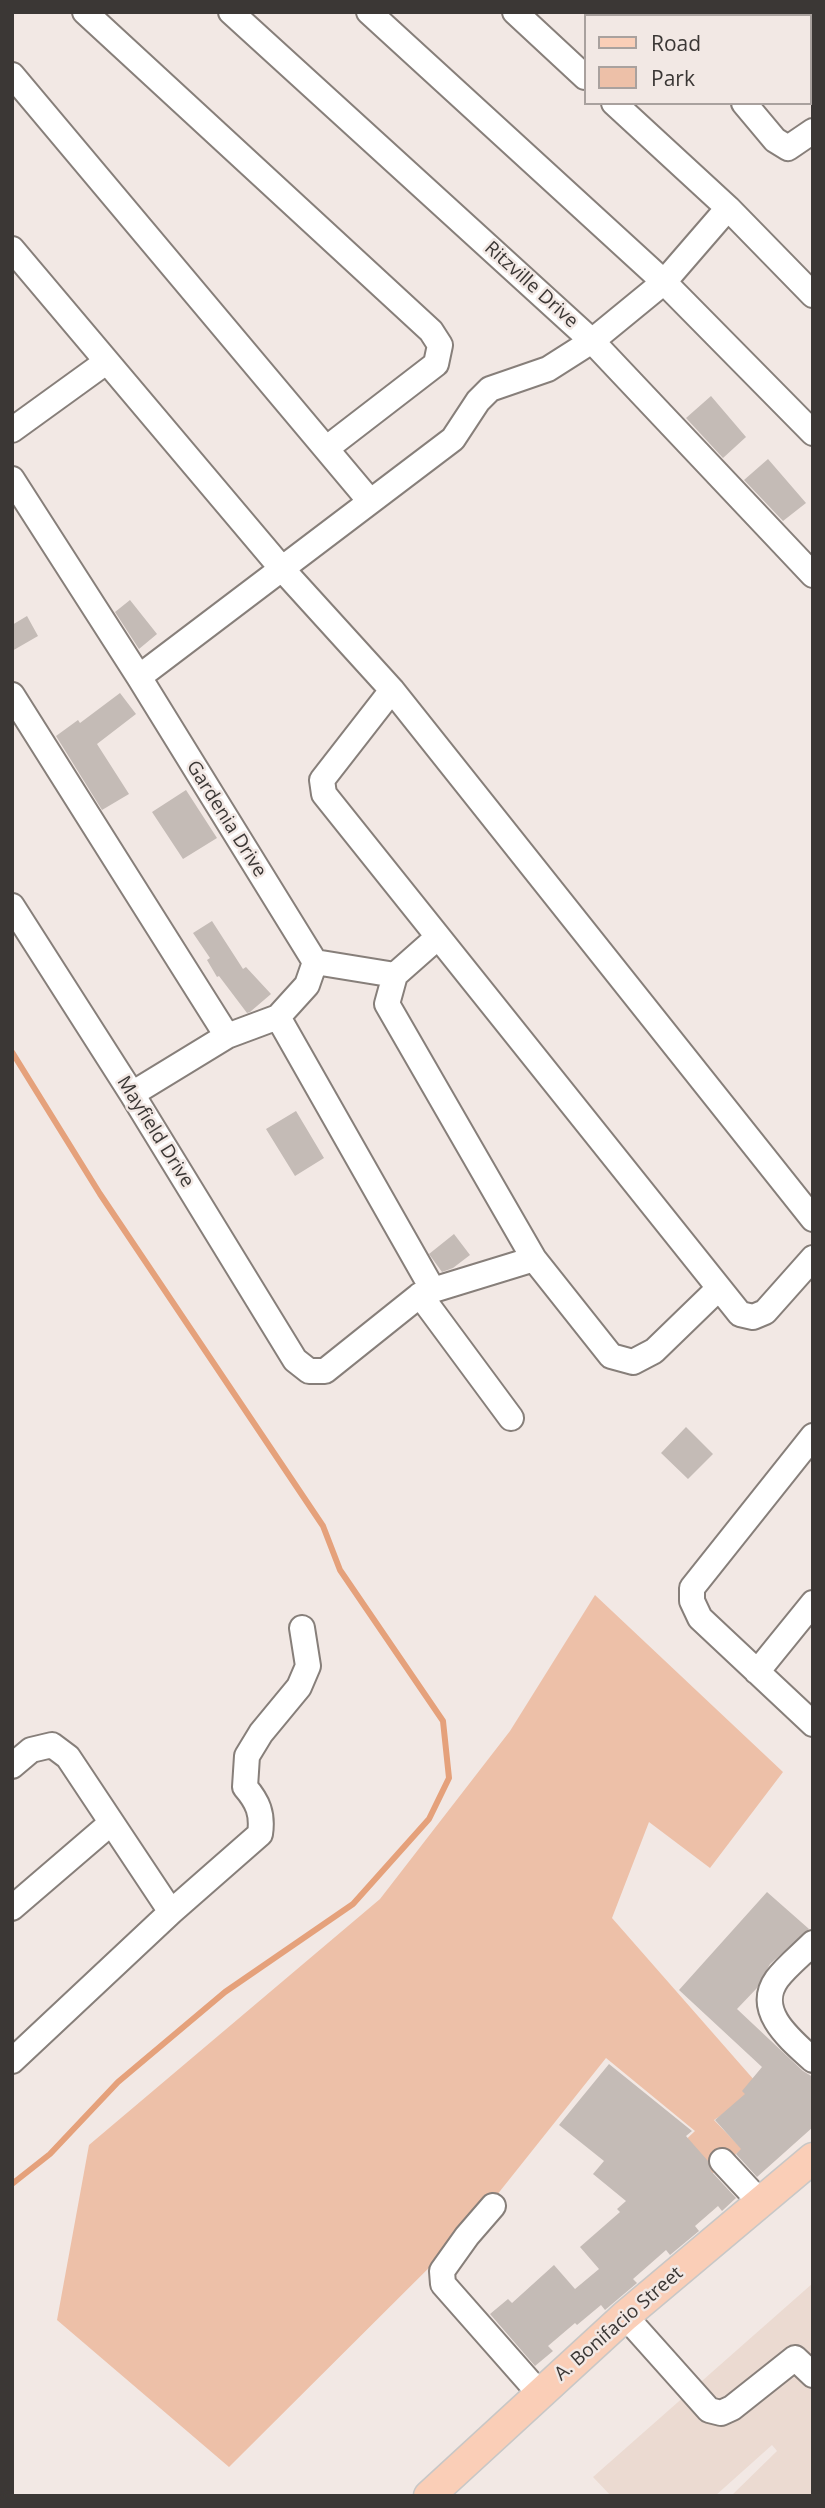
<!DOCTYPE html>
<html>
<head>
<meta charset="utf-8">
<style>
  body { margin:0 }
  #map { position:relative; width:825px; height:2508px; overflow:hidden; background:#f2e8e4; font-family:"Open Sans",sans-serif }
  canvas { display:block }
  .frame { position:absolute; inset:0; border:14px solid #3b3735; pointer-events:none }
  .legend { position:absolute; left:584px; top:14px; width:228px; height:91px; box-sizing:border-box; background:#f2e8e4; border:2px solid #a9a19e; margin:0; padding:9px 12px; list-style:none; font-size:21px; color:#3b3735 }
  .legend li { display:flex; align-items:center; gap:14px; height:35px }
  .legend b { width:35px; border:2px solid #a9a19e }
</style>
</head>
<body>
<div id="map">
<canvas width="825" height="2508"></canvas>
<div class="frame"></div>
<ul class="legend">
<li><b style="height:9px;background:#faceb7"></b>Road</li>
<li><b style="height:19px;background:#edc0a8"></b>Park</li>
</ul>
</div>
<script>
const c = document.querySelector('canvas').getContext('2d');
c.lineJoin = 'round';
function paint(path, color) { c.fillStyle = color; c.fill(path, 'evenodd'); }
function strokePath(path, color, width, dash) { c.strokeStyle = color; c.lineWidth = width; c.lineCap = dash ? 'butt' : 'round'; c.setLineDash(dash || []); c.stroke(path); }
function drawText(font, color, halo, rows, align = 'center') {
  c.font = font + ' "Open Sans",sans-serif'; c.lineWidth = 5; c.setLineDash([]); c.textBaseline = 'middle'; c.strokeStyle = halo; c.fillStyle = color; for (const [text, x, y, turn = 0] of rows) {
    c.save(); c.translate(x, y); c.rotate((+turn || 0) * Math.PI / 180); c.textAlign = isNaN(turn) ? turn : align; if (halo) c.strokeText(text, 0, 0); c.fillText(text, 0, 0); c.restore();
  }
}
const built = new Path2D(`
  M813 2283V2496H731L777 2451 772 2445 715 2496H611L593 2477Z`);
const green = new Path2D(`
  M595 1595 783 1772 710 1868 649 1822 612 1918 762 2089 714 2120 742 2149 687 2195 658 2166 695 2131 606 2058 477 2220 229 2467 57 2320 89 2145 380 1899 510 1731Z`);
const stream = new Path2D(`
  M12 1052 100 1194 323 1526 340 1570 443 1721 449 1778 429 1819 353 1904 225 1992 118 2082 50 2154 12 2184`);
const building = new Path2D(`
  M711 396 746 437 723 458 686 418Z
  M768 459 806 503 783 521 744 480Z
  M130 600 157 634 139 649 115 612Z
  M27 616 38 636 12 651V625Z
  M120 693 136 714 97 744 129 794 102 810 56 736 78 720 80 723Z
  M186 790 217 838 183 859 152 812Z
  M212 921 243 969 246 967 271 994 250 1012 247 1013 219 976 217 977 207 960 210 958 193 933Z
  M296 1111 324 1158 295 1176 266 1129Z
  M454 1234 470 1255 453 1268 442 1272 429 1254Z
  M686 1427 713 1454 688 1479 661 1453Z
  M767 1892 809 1929 770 1964 757 1988 737 2009 803 2071 813 2077V2127L757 2177 736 2154 741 2149 715 2120 745 2094 742 2091 762 2067 679 1990Z
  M609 2064 692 2131 686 2136 708 2161 711 2171 736 2198 722 2211 718 2206 695 2226 699 2231 670 2255 666 2250 633 2279 637 2283 605 2310 601 2305 577 2325 575 2323 548 2346 553 2351 535 2366 490 2314 508 2299 512 2303 554 2265 575 2289 599 2269 580 2247 620 2212 617 2209 626 2201 593 2174 604 2161 559 2125Z`);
const minor = new Path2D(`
  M85 12 431 331 440 345 436 364 327 448
  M231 12 592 341 813 575
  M369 12 664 282 813 433
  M515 12 585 77
  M743 16 747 12
  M12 75 369 500
  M614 103 728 208 813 295
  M744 103 775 140 788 148 813 131
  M12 249 283 570 392 690 813 1219
  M12 430 106 362
  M12 479 139 677 315 962 307 985 278 1017 227 1036 132 1094
  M139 677 453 439 478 401 490 389 548 369 592 341 664 282 728 208
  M392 690 322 780 324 794 740 1314 753 1317 765 1312 813 1258
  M12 695 227 1036
  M12 906 132 1094 295 1360 309 1371H325L420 1295 433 1290 278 1017
  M438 937 395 975 387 1004 534 1259 611 1356 633 1362 654 1351 719 1288
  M315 962 395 975
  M433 1290 534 1259
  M420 1295 511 1418
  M813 1436 692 1588V1601L700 1618 813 1724
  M757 1672 813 1603
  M12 1766 31 1750 52 1745 68 1757 171 1912
  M12 1908 111 1823
  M813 1943C801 1955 787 1966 777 1979 754 2011 791 2040 813 2060
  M12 2061 171 1912 260 1834C263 1814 258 1802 245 1787L247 1756 261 1733 299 1687 308 1666 302 1628
  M722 2161 761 2203
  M493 2206 467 2236 442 2271 443 2284 540 2394
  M625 2316 709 2410 721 2413 732 2408 795 2358 813 2375`);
const major = new Path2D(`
  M429 2496 625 2316 813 2158`);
const streetNames = [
  ["Ritzville Drive",531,285,42],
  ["Gardenia Drive",226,819,58],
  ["Mayfield Drive",155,1132,58],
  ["A. Bonifacio Street",619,2324,-41]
];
paint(built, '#ebdad1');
paint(green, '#edc0a8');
strokePath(stream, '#e5a17b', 6);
paint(building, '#c4bbb6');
strokePath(minor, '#877f7a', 28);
strokePath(major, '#c8c7c6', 33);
strokePath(minor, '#fff', 24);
strokePath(major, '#faceb7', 30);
drawText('19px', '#3b3735', '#f2e8e4', streetNames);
</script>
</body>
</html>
